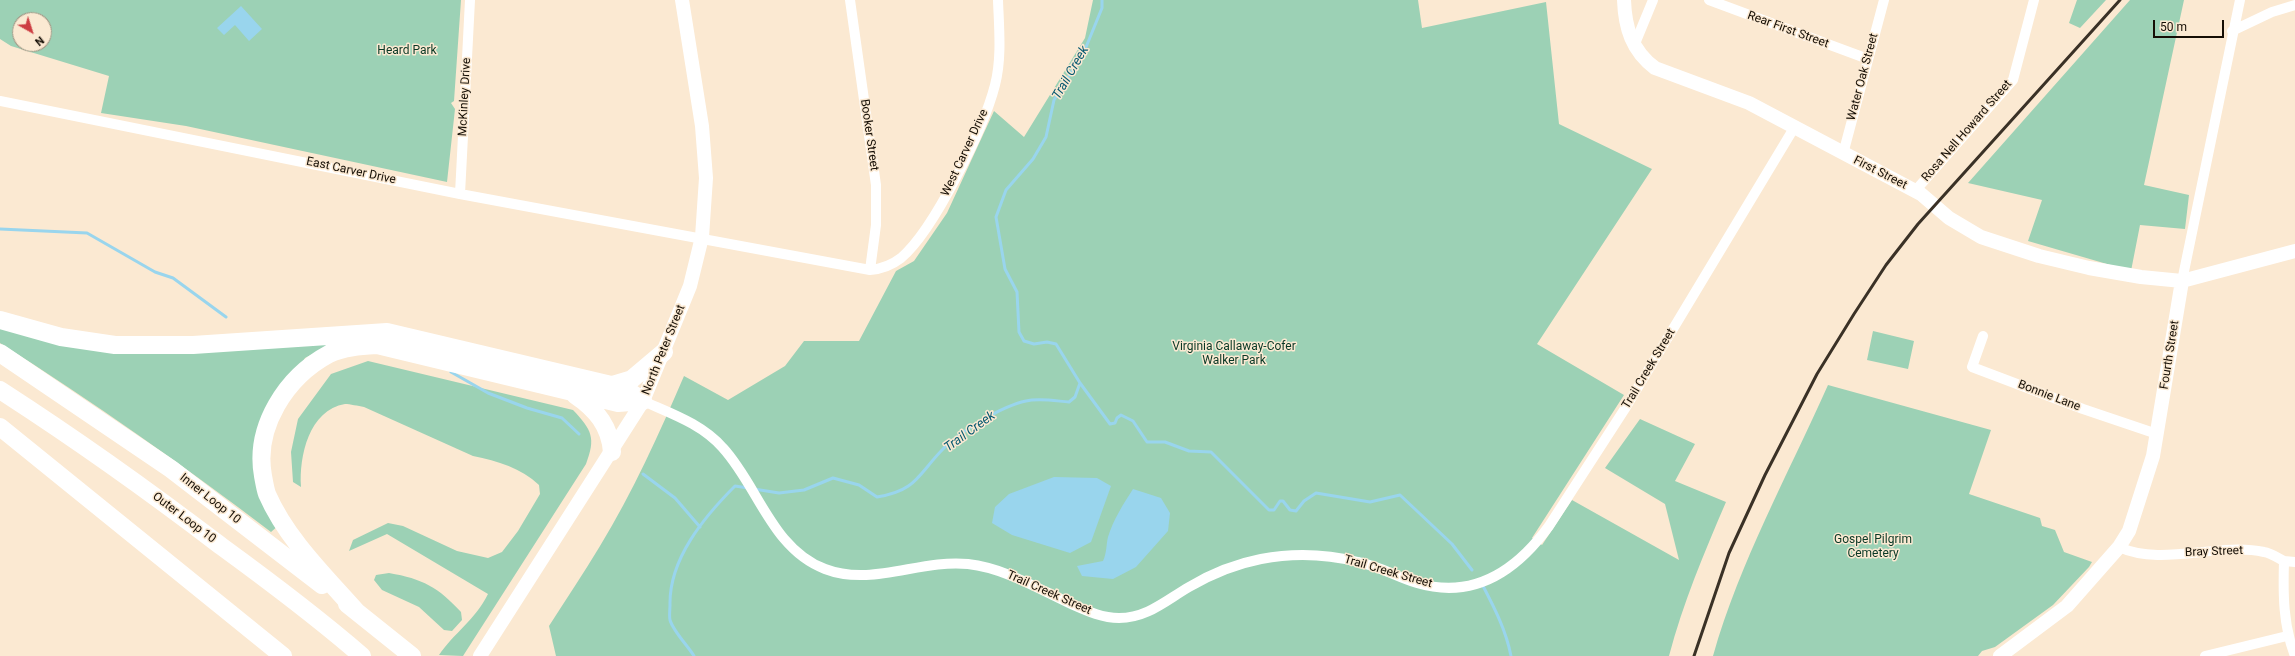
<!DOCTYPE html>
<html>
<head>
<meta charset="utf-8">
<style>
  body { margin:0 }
  #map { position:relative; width:2295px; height:656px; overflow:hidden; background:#fbe9d2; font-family:Roboto,sans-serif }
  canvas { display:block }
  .north { position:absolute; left:12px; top:12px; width:40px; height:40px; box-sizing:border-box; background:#fbe9d2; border:1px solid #9f9180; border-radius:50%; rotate:141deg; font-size:11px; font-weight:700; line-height:16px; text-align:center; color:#150e05 }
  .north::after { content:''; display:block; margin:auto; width:14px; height:18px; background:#cd3d42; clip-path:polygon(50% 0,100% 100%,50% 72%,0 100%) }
  .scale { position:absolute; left:2153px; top:20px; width:71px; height:18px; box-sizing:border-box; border:2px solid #150e05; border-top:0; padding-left:5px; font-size:12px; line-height:14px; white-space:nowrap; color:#150e05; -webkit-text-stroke:3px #fbe9d2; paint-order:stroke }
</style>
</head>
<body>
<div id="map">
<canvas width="2295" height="656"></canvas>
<div class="north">N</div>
<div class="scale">50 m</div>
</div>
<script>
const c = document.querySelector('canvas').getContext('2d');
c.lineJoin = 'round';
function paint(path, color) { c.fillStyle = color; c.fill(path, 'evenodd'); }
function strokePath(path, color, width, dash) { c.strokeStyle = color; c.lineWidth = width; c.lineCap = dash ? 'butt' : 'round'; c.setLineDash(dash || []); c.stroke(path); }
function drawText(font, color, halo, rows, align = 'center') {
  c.font = font + ' Roboto,sans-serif'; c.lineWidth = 3; c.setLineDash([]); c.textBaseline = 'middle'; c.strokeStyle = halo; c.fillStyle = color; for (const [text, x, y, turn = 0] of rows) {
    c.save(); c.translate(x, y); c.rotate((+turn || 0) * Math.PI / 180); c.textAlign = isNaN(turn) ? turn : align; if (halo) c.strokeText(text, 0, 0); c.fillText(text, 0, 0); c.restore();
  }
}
const green = new Path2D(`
  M0 0H461L454 101 451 103 455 109 447 182 186 126 101 113 109 76 11 46 0 39ZM20 20H44V44H20Z
  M1093 0H1418L1422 28 1546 2 1559 124 1652 169 1537 344 1624 395 1532 538 1542 545 1572 500 1679 560 1665 504 1605 468 1640 419 1695 444 1675 481 1726 502C1704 553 1683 603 1669 656H556L549 626C566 599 584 573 600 546 633 492 659 434 684 376L728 400 785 366 804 341H859L896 271 914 261 947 213 994 111 1024 137 1085 38Z
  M2077 0H2106L2080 28 2069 23Z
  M2130 0H2184L2144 185 2189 195 2185 229 2140 225 2131 271 2028 241 2042 200 1968 183Z
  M0 327 58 342 341 340 305 358 258 433 279 525 271 532C183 465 93 402 0 343Z
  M1873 331 1914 341 1908 369 1867 360Z
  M368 361 573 410C592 430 596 438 586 464L463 656 439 655C454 633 475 620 488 594L387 534 349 551 353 540 388 523 403 526 457 551 488 558 502 552 518 531 540 494 539 485C521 468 498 461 473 456L364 407C358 406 350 404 345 404 309 410 299 456 301 487L293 482 291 452 298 419 331 374Z
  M1828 385 1991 430 1969 494 2040 518 2042 526 2055 530 2064 552 2092 562 2089 567 2053 605 1995 647 1982 651 1978 656H1713C1740 561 1788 475 1828 385Z
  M389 573C423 579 438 587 461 612L462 620 452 631 444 630 419 607 382 590 374 580 376 575Z`);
const water = new Path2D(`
  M241 6 262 29 249 41 235 25 224 35 217 28Z
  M1054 477 1097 478 1111 486 1091 542 1070 553 1012 535 992 523 995 507 1009 494Z
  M1133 489 1161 498 1170 513 1168 531 1136 567 1113 579 1082 576 1077 566 1103 561C1107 552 1106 545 1108 537 1113 520 1124 503 1133 489Z`);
const stream = new Path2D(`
  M1102 0V8L1084 52 1054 100 1046 137 1033 159 1006 190 996 217 1005 269 1017 292 1019 332 1024 341 1034 344 1047 342 1056 344 1080 383 1110 424 1115 423 1117 418 1121 415 1133 421 1147 442H1165L1189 451 1211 452 1269 510H1274L1280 501H1283L1290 510 1296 511 1304 501 1316 493 1370 502 1400 495 1452 544 1472 570
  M0 229 87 233 155 272 173 278 226 317
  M451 372 488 393 527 408 562 418 579 434
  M643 474 675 498 700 527
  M754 489 779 493 804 490 833 478 859 485 877 497C917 491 918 474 944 448 961 431 1002 406 1026 401 1039 398 1056 401 1069 402L1075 397 1080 383
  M1482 584C1494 607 1506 630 1511 656
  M694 656C688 646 673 631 670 620 669 616 670 609 670 605 669 559 704 517 735 486L748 488`);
const street = new Path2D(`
  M850 0 876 185V225L870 270
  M1709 0 1868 59
  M2232 31 2272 12 2295 5
  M1634 46 1653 0
  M0 101 460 194 870 270C881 269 892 265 901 258 934 230 984 128 995 85 1002 58 999 28 998 0
  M1843 154 1884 0
  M1915 191 2013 80 2034 0
  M460 194 470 0
  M2182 281 2240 0
  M1983 336 1972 367 2083 409 2157 434
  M643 401C672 414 702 424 723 448 758 486 772 549 825 569 872 587 920 559 968 564 1004 568 1037 588 1069 603 1085 610 1101 618 1119 618 1147 618 1165 601 1189 587 1211 574 1235 564 1261 559 1293 553 1326 554 1358 562 1379 566 1397 577 1417 583 1474 600 1517 570 1549 526L1626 407 1794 128
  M2119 547C2162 567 2217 542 2264 552 2271 553 2278 558 2284 561 2283 594 2283 625 2295 656
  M2284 561 2295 562
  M2205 656 2287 636`);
const secondary = new Path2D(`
  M1624 0C1625 28 1632 51 1655 68L1749 103 1921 194 1949 218 1981 237 2039 256 2089 268 2141 277 2182 281 2295 251
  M480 656 643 401 690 286 702 237 706 178 702 126 682 0
  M2000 656 2067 606 2119 547 2129 531 2153 456 2182 281`);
const highway = new Path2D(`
  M0 320 61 337 115 345H193L387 332 624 388 643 401
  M0 353 171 469 322 585
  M612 385 632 379 664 352
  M0 390C76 439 149 491 221 546 269 581 317 617 362 656
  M575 395C596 409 610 426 612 452
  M0 427 283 656
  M347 604 412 656
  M356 611C324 575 286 538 267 494 265 488 264 481 263 476 254 427 286 377 329 354 344 347 361 346 377 345L618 403 643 401`);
const rail = new Path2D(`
  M1694 656 1729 553 1765 475 1817 374 1854 314 1886 265 1918 224 2120 0`);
const streetNames = [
  ["Rear First Street",1788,30,20],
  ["Water Oak Street",1863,77,-75],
  ["McKinley Drive",465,97,-87],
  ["Rosa Nell Howard Street",1967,131,-49],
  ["Booker Street",869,135,82],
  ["West Carver Drive",965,153,-65],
  ["East Carver Drive",351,171,12],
  ["First Street",1880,173,27],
  ["North Peter Street",664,350,-68],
  ["Fourth Street",2170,355,-81],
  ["Trail Creek Street",1649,369,-59],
  ["Bonnie Lane",2049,396,21],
  ["Inner Loop 10",210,499,38],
  ["Outer Loop 10",184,518,37],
  ["Bray Street",2214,552,-2],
  ["Trail Creek Street",1388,572,16],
  ["Trail Creek Street",1049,593,24]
];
const parkNames = [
  ["Heard Park",407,51],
  ["Virginia Callaway-Cofer",1234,347],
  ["Walker Park",1234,361],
  ["Gospel Pilgrim",1873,540],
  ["Cemetery",1873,554]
];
const waterNames = [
  ["Trail Creek",1071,73,-60],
  ["Trail Creek",970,432,-36]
];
paint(green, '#9cd1b5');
paint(water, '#99d5ed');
strokePath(stream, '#99d5ed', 3);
strokePath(street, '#fff', 10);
strokePath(secondary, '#fff', 14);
strokePath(highway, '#fff', 18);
strokePath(rail, '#3a3126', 3);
drawText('12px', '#150e05', '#fbe9d2', streetNames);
drawText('12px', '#083724', '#fbe9d2', parkNames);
drawText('italic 13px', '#065971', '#fbe9d2', waterNames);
</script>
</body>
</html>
